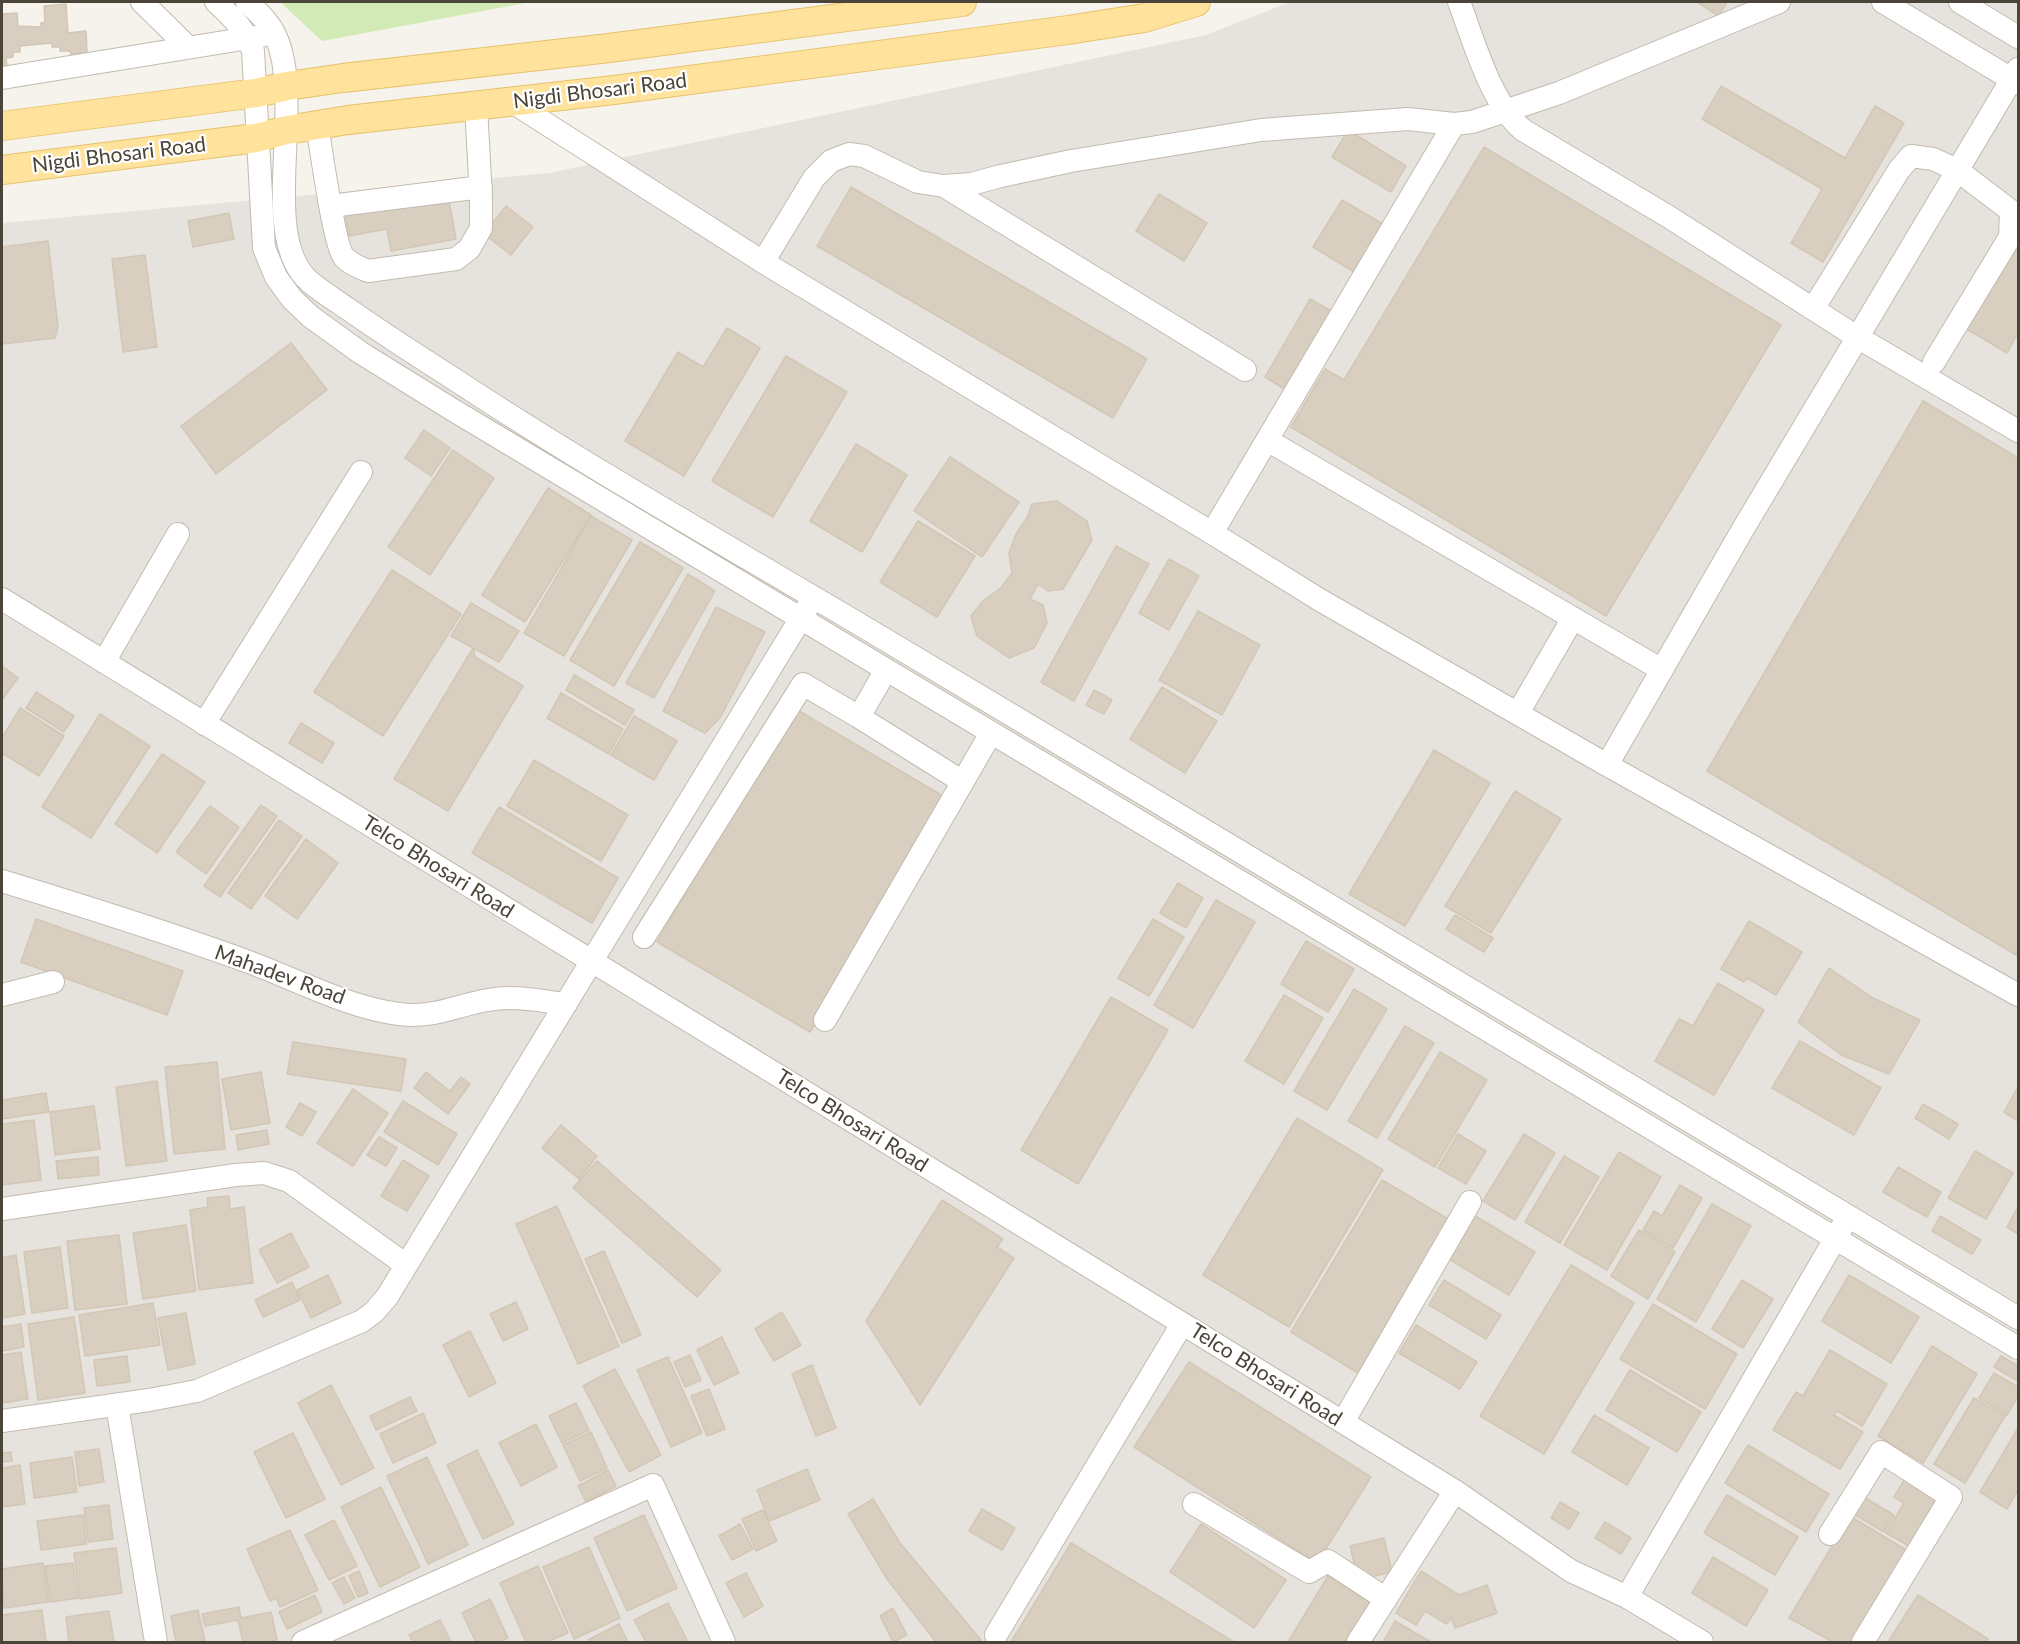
<!DOCTYPE html>
<html>
<head>
<meta charset="utf-8">
<style>
  body { margin:0 }
  #map { position:relative; width:2020px; height:1644px; overflow:hidden; background:#f6f3ec; font-family:Lato,sans-serif }
  canvas { display:block }
  .frame { position:absolute; inset:0; border:3px solid #4b4439; pointer-events:none }
</style>
</head>
<body>
<div id="map">
<canvas width="2020" height="1644"></canvas>
<div class="frame"></div>
</div>
<script>
const c = document.querySelector('canvas').getContext('2d');
c.lineJoin = 'round';
function paint(path, color) { c.fillStyle = color; c.fill(path, 'evenodd'); }
function strokePath(path, color, width, dash) { c.strokeStyle = color; c.lineWidth = width; c.lineCap = dash ? 'butt' : 'round'; c.setLineDash(dash || []); c.stroke(path); }
function drawText(font, color, halo, rows, align = 'center') {
  c.font = font + ' Lato,sans-serif'; c.lineWidth = 4.5; c.setLineDash([]); c.textBaseline = 'middle'; c.strokeStyle = halo; c.fillStyle = color; for (const [text, x, y, turn = 0] of rows) {
    c.save(); c.translate(x, y); c.rotate((+turn || 0) * Math.PI / 180); c.textAlign = isNaN(turn) ? turn : align; if (halo) c.strokeText(text, 0, 0); c.fillText(text, 0, 0); c.restore();
  }
}
const industrial = new Path2D(`
  M1290 2H2018V1642H2V223L549 173 1206 35Z`);
const green = new Path2D(`
  M280 2H531L322 41Z`);
const building = new Path2D(`
  M1697 2H1727L1719 16Z
  M66 4 68 33 86 31 87 53 71 54 70 51H60V47H52V43L20 46V52H13V57L6 58 7 66 2 67V14L17 13 18 26 41 27V23L45 22 44 6Z
  M1721 86 1845 158 1875 106 1904 123 1823 262 1791 243 1822 189 1702 119Z
  M1348 130 1406 166 1391 192 1332 157Z
  M1484 147 1781 325 1606 616 1291 427 1325 369 1344 380Z
  M851 187 1147 359 1113 418 817 246Z
  M1159 194 1207 223 1184 261 1136 231Z
  M448 195 456 239 391 251 387 229 349 236 345 214Z
  M1342 200 1388 227 1359 275 1313 247Z
  M506 206 533 227 511 255 484 234Z
  M229 213 234 239 193 247 188 221Z
  M2018 238V333L2007 353 1965 328Z
  M48 241 58 327 55 338 2 344V247Z
  M145 255 157 347 123 352 112 259Z
  M1310 299 1331 311 1286 390 1265 377Z
  M727 328 760 348 684 476 625 441 678 352 703 367Z
  M291 343 327 390 216 474 181 426Z
  M786 356 847 392 773 517 712 481Z
  M1923 401 2018 458V956L1707 771Z
  M424 430 450 448 431 476 405 458Z
  M856 444 907 475 862 552 810 521Z
  M453 450 494 478 430 575 388 547Z
  M950 457 1019 502 982 557 914 511Z
  M548 488 591 515 525 622 482 595Z
  M1057 501 1087 521 1092 540 1063 589 1048 591 1038 584 1030 599 1043 605 1047 623 1034 648 1009 658 977 636 971 616 984 600 1001 588 1012 573 1009 553 1016 534 1027 518 1032 504Z
  M591 516 632 540 564 656 524 633Z
  M918 521 975 556 937 617 880 582Z
  M640 542 683 568 614 686 570 660Z
  M1116 546 1149 564 1074 701 1041 682Z
  M1169 559 1199 576 1169 630 1139 613Z
  M392 570 461 614 383 736 314 692Z
  M688 574 715 591 654 698 626 683Z
  M471 603 519 631 499 662 451 636Z
  M716 607 765 632 720 718 705 733 663 711Z
  M1198 611 1260 645 1222 715 1159 680Z
  M473 648 475 657 523 686 448 811 394 779Z
  M2 666 18 678 2 700Z
  M574 675 634 710 625 725 566 690Z
  M1162 687 1217 721 1185 773 1130 739Z
  M1094 690 1112 700 1104 714 1086 705Z
  M36 692 74 716 64 732 26 708Z
  M561 693 623 729 609 754 547 718Z
  M20 708 64 736 39 776 2 753V738Z
  M794 708 948 799 810 1032 657 942Z
  M100 714 150 746 91 838 42 807Z
  M634 716 677 741 654 780 611 755Z
  M301 723 334 743 322 763 289 743Z
  M1434 750 1490 783 1405 926 1349 894Z
  M162 754 205 782 157 853 115 824Z
  M534 760 628 815 601 861 507 806Z
  M1515 791 1561 819 1491 933 1445 906Z
  M261 805 277 816 220 897 204 886Z
  M210 806 239 827 206 874 176 852Z
  M499 807 618 878 592 923 472 853Z
  M279 820 302 836 251 909 228 893Z
  M306 839 338 863 297 919 265 896Z
  M1178 883 1203 898 1186 928 1160 913Z
  M1216 900 1255 922 1193 1028 1154 1005Z
  M1455 915 1493 938 1484 952 1446 929Z
  M36 919 183 971 167 1015 21 962Z
  M1153 919 1184 937 1149 996 1118 978Z
  M1749 921 1802 952 1776 995 1747 978 1744 982 1721 969Z
  M1306 941 1354 969 1328 1012 1281 984Z
  M1829 968 1873 998 1920 1020 1889 1074 1841 1055 1798 1022Z
  M1718 983 1764 1010 1714 1095 1655 1061 1679 1019 1693 1026Z
  M1354 989 1387 1009 1327 1110 1294 1091Z
  M1284 995 1323 1018 1284 1084 1245 1061Z
  M1111 997 1168 1030 1078 1184 1021 1150Z
  M1405 1026 1434 1043 1377 1138 1348 1121Z
  M1800 1041 1881 1088 1854 1135 1772 1088Z
  M293 1042 406 1059 401 1091 287 1074Z
  M1440 1052 1487 1080 1435 1167 1388 1139Z
  M217 1062 225 1149 174 1154 165 1067Z
  M261 1072 270 1123 231 1130 222 1079Z
  M426 1072 450 1091 461 1077 470 1084 448 1114 414 1088Z
  M157 1081 167 1161 126 1166 116 1087Z
  M2018 1087V1121L2004 1112Z
  M353 1089 388 1113 353 1166 317 1143Z
  M46 1093 49 1112 2 1119V1100Z
  M403 1101 457 1134 438 1165 384 1132Z
  M300 1103 316 1112 302 1136 286 1127Z
  M1923 1104 1958 1124 1949 1139 1915 1118Z
  M94 1106 100 1149 55 1155 50 1112Z
  M1297 1118 1383 1170 1289 1327 1203 1275Z
  M34 1120 41 1180 2 1185V1124Z
  M561 1125 597 1156 579 1179 542 1148Z
  M267 1130 269 1144 238 1150 236 1135Z
  M1458 1134 1486 1151 1466 1184 1438 1168Z
  M1524 1134 1555 1153 1515 1220 1483 1201Z
  M379 1137 397 1148 386 1166 367 1155Z
  M1975 1151 2013 1173 1986 1219 1948 1198Z
  M1619 1152 1661 1177 1607 1270 1564 1245Z
  M1564 1156 1599 1177 1560 1243 1525 1222Z
  M98 1157 99 1175 58 1179 56 1161Z
  M403 1160 429 1176 407 1211 381 1196Z
  M597 1161 721 1270 697 1297 573 1188Z
  M1898 1167 1941 1192 1927 1217 1883 1192Z
  M1382 1180 1450 1220 1358 1373 1291 1332Z
  M1680 1185 1702 1198 1673 1248 1643 1230 1654 1211 1662 1216Z
  M229 1196 230 1209 244 1207 253 1283 199 1290 190 1210 208 1207 207 1198Z
  M942 1200 1003 1239 997 1247 1014 1258 920 1405 866 1321Z
  M1712 1204 1751 1226 1696 1322 1657 1299Z
  M557 1206 619 1346 578 1364 516 1224Z
  M2018 1207V1234L2007 1227Z
  M1472 1214 1535 1252 1509 1295 1447 1258Z
  M1940 1216 1981 1240 1972 1254 1932 1231Z
  M186 1225 196 1291 143 1299 133 1233Z
  M1639 1230 1675 1252 1648 1299 1611 1276Z
  M291 1233 309 1267 277 1283 259 1250Z
  M119 1235 127 1304 75 1310 67 1241Z
  M60 1247 68 1308 32 1313 24 1252Z
  M604 1251 641 1335 622 1343 585 1259Z
  M16 1255 25 1314 2 1318V1258Z
  M1571 1265 1634 1303 1544 1454 1480 1416Z
  M328 1275 341 1303 311 1318 297 1290Z
  M1849 1275 1919 1317 1891 1363 1822 1321Z
  M1444 1280 1501 1315 1486 1339 1429 1305Z
  M1742 1280 1773 1299 1743 1348 1712 1329Z
  M292 1282 300 1300 263 1317 255 1300Z
  M516 1302 528 1329 503 1341 490 1314Z
  M153 1303 160 1345 85 1356 79 1315Z
  M1653 1304 1737 1354 1705 1409 1620 1359Z
  M782 1312 801 1345 774 1361 755 1329Z
  M186 1313 195 1364 168 1370 158 1318Z
  M74 1317 85 1393 38 1400 28 1324Z
  M21 1324 24 1347 2 1351V1327Z
  M1416 1325 1477 1362 1460 1389 1399 1353Z
  M470 1331 496 1383 469 1397 443 1345Z
  M722 1337 739 1373 714 1385 697 1350Z
  M1932 1346 1977 1374 1923 1463 1878 1436Z
  M1830 1350 1887 1384 1862 1426 1837 1411 1834 1415 1863 1432 1840 1469 1773 1430 1796 1392 1803 1396Z
  M21 1352 28 1399 2 1403V1355Z
  M690 1355 701 1380 685 1387 674 1362Z
  M127 1356 130 1382 97 1386 94 1360Z
  M2001 1356 2018 1366V1381L1994 1367Z
  M668 1357 702 1433 671 1447 637 1370Z
  M1189 1362 1371 1477 1317 1563 1134 1447Z
  M812 1365 836 1428 816 1436 792 1374Z
  M615 1369 661 1455 629 1472 583 1386Z
  M1630 1370 1701 1412 1677 1452 1606 1410Z
  M1994 1373 2018 1387V1396L2007 1415 1979 1398Z
  M331 1385 374 1468 341 1485 298 1403Z
  M709 1389 725 1429 707 1436 691 1396Z
  M410 1397 417 1411 376 1430 370 1416Z
  M1974 1398 2005 1416 1965 1483 1934 1464Z
  M576 1403 589 1430 562 1443 549 1416Z
  M423 1413 436 1443 393 1463 380 1434Z
  M1594 1415 1649 1448 1627 1485 1572 1452Z
  M536 1424 557 1467 521 1486 499 1443Z
  M2018 1428V1490L2007 1509 1980 1492Z
  M591 1432 607 1468 580 1481 563 1445Z
  M293 1433 325 1499 286 1518 254 1452Z
  M1748 1445 1829 1494 1806 1532 1725 1483Z
  M99 1449 104 1482 79 1486 75 1452Z
  M477 1450 514 1524 483 1539 447 1465Z
  M11 1452 12 1461 2 1462V1453Z
  M72 1457 77 1492 34 1498 30 1463Z
  M427 1457 468 1545 428 1564 387 1476Z
  M20 1465 25 1504 2 1507V1468Z
  M807 1469 820 1500 769 1521 757 1490Z
  M608 1470 616 1486 586 1502 578 1486Z
  M1908 1474 1940 1494 1909 1546 1886 1533 1904 1503 1894 1497Z
  M381 1487 420 1567 380 1587 341 1507Z
  M1727 1495 1798 1537 1775 1575 1704 1533Z
  M1862 1496 1894 1515 1884 1532 1852 1513Z
  M873 1499 900 1543 981 1640 978 1642H936L887 1579 848 1514Z
  M1560 1502 1579 1513 1569 1529 1551 1518Z
  M109 1505 113 1539 88 1542 84 1508Z
  M982 1509 1015 1528 1002 1550 969 1531Z
  M763 1510 777 1541 756 1551 742 1519Z
  M83 1515 86 1544 41 1550 37 1521Z
  M644 1515 677 1588 627 1611 594 1538Z
  M1850 1516 1908 1551 1853 1642H1833L1789 1618Z
  M334 1520 357 1566 329 1580 305 1535Z
  M1605 1522 1631 1538 1621 1554 1595 1538Z
  M740 1524 753 1549 732 1560 719 1536Z
  M1201 1524 1286 1580 1254 1628 1170 1572Z
  M290 1530 318 1590 280 1607 276 1598 270 1601 247 1549Z
  M1384 1538 1392 1572 1358 1580 1350 1546Z
  M1071 1543 1234 1642H1011Z
  M589 1547 620 1618 574 1639 543 1567Z
  M116 1548 122 1593 80 1599 74 1553Z
  M1713 1557 1768 1590 1746 1626 1692 1593Z
  M43 1563 48 1602 4 1608 2 1569Z
  M73 1563 78 1598 50 1602 45 1566Z
  M538 1566 568 1633 546 1642H526L500 1583Z
  M359 1571 368 1593 358 1597 349 1576Z
  M1421 1571 1459 1595 1487 1585 1497 1613 1455 1628 1451 1617 1447 1624 1425 1611 1416 1625 1396 1613Z
  M746 1573 763 1606 744 1617 726 1583Z
  M1328 1576 1370 1602 1345 1642H1288Z
  M344 1577 355 1598 344 1604 332 1583Z
  M315 1595 322 1612 287 1629 279 1612Z
  M1918 1595 1988 1639 1986 1642H1888Z
  M490 1599 508 1638 499 1642H476L462 1613Z
  M668 1603 688 1642H646L634 1620Z
  M239 1607 241 1618 271 1612 277 1640 264 1642H243L238 1620 205 1626 202 1614Z
  M893 1608 907 1635 893 1642 880 1616Z
  M42 1610 46 1642H2V1615Z
  M198 1610 205 1642H176L171 1616Z
  M109 1611 114 1642H69L66 1617Z
  M440 1620 451 1642H413L409 1635Z
  M1395 1621 1431 1642H1383Z
  M619 1624 628 1642H589L588 1640Z`);
const minor = new Path2D(`
  M142 2 188 47
  M216 2C233 18 244 28 253 51L264 248 276 277 292 299 311 317 361 353 453 410 2018 1348
  M247 2C258 12 270 23 276 37 306 105 257 237 310 282 322 292 335 300 348 309 382 333 418 356 454 379 592 470 737 551 879 636 1259 863 1640 1089 2018 1318
  M1459 2C1474 41 1490 102 1523 130L1669 217 1857 337 2018 431
  M1883 2 2018 83
  M1960 2 2018 37
  M2018 69 1743 529 1607 765 2018 995
  M2 78 261 36
  M512 102 763 262 1212 533 1320 600 1607 765
  M317 125C321 147 334 246 344 257 350 264 360 268 368 271L456 259 469 249 481 228V198L476 106
  M944 186 1245 370
  M331 206 481 187
  M763 262 814 178 831 161 849 154 864 156 918 182 944 186 971 184 1001 176 1071 161 1261 130 1408 119 1454 124 1472 122 1559 93 1779 2
  M1813 309 1899 170 1911 156 1933 159 1957 170 2011 211 2010 237 1934 362
  M1267 440 1662 670
  M1212 533 1454 124
  M2 599 1455 1491 1571 1571 1627 1597 1702 1642
  M104 662 178 534
  M1518 713 1573 618
  M859 717 963 782
  M204 724 361 472
  M2 881C84 906 167 932 249 962 297 980 347 1007 399 1014 432 1019 457 1005 488 1000 514 995 540 1001 566 1004
  M644 937 803 684 859 717 886 670
  M2 995 53 982
  M825 1020 991 733
  M2 1209 236 1175 264 1173 289 1181 406 1265
  M117 1405 156 1642
  M2 1421 149 1400 197 1391 362 1321 374 1312 387 1297 807 608
  M1343 1422 1470 1202
  M1194 1504 1309 1572 1328 1561 1386 1599
  M1830 1534 1881 1452 1951 1497 1863 1642
  M1627 1597 1842 1227
  M996 1635 1182 1324
  M303 1642 653 1485 724 1642
  M1358 1642 1455 1491`);
const major = new Path2D(`
  M2 126 256 93 287 86 343 78 609 48 962 2
  M2 170 256 138 287 130 348 120 614 90 1068 30 1144 18 1196 2`);
const streetNames = [
  ["Nigdi Bhosari Road",600,91,-7],
  ["Nigdi Bhosari Road",119,155,-7],
  ["Telco Bhosari Road",438,867,32],
  ["Mahadev Road",280,975,20],
  ["Telco Bhosari Road",852,1121,32],
  ["Telco Bhosari Road",1266,1375,32]
];
paint(industrial, '#e6e2dd');
paint(green, '#d2eab5');
paint(building, '#d8cfc1');
strokePath(building, '#d3c7b4', 1.5);
strokePath(minor, '#c2bbae', 24);
strokePath(major, '#e6c16a', 30);
strokePath(minor, '#fff', 22);
strokePath(major, '#ffe39c', 28);
drawText('21px', '#4b4439', '#fff', streetNames);
</script>
</body>
</html>
